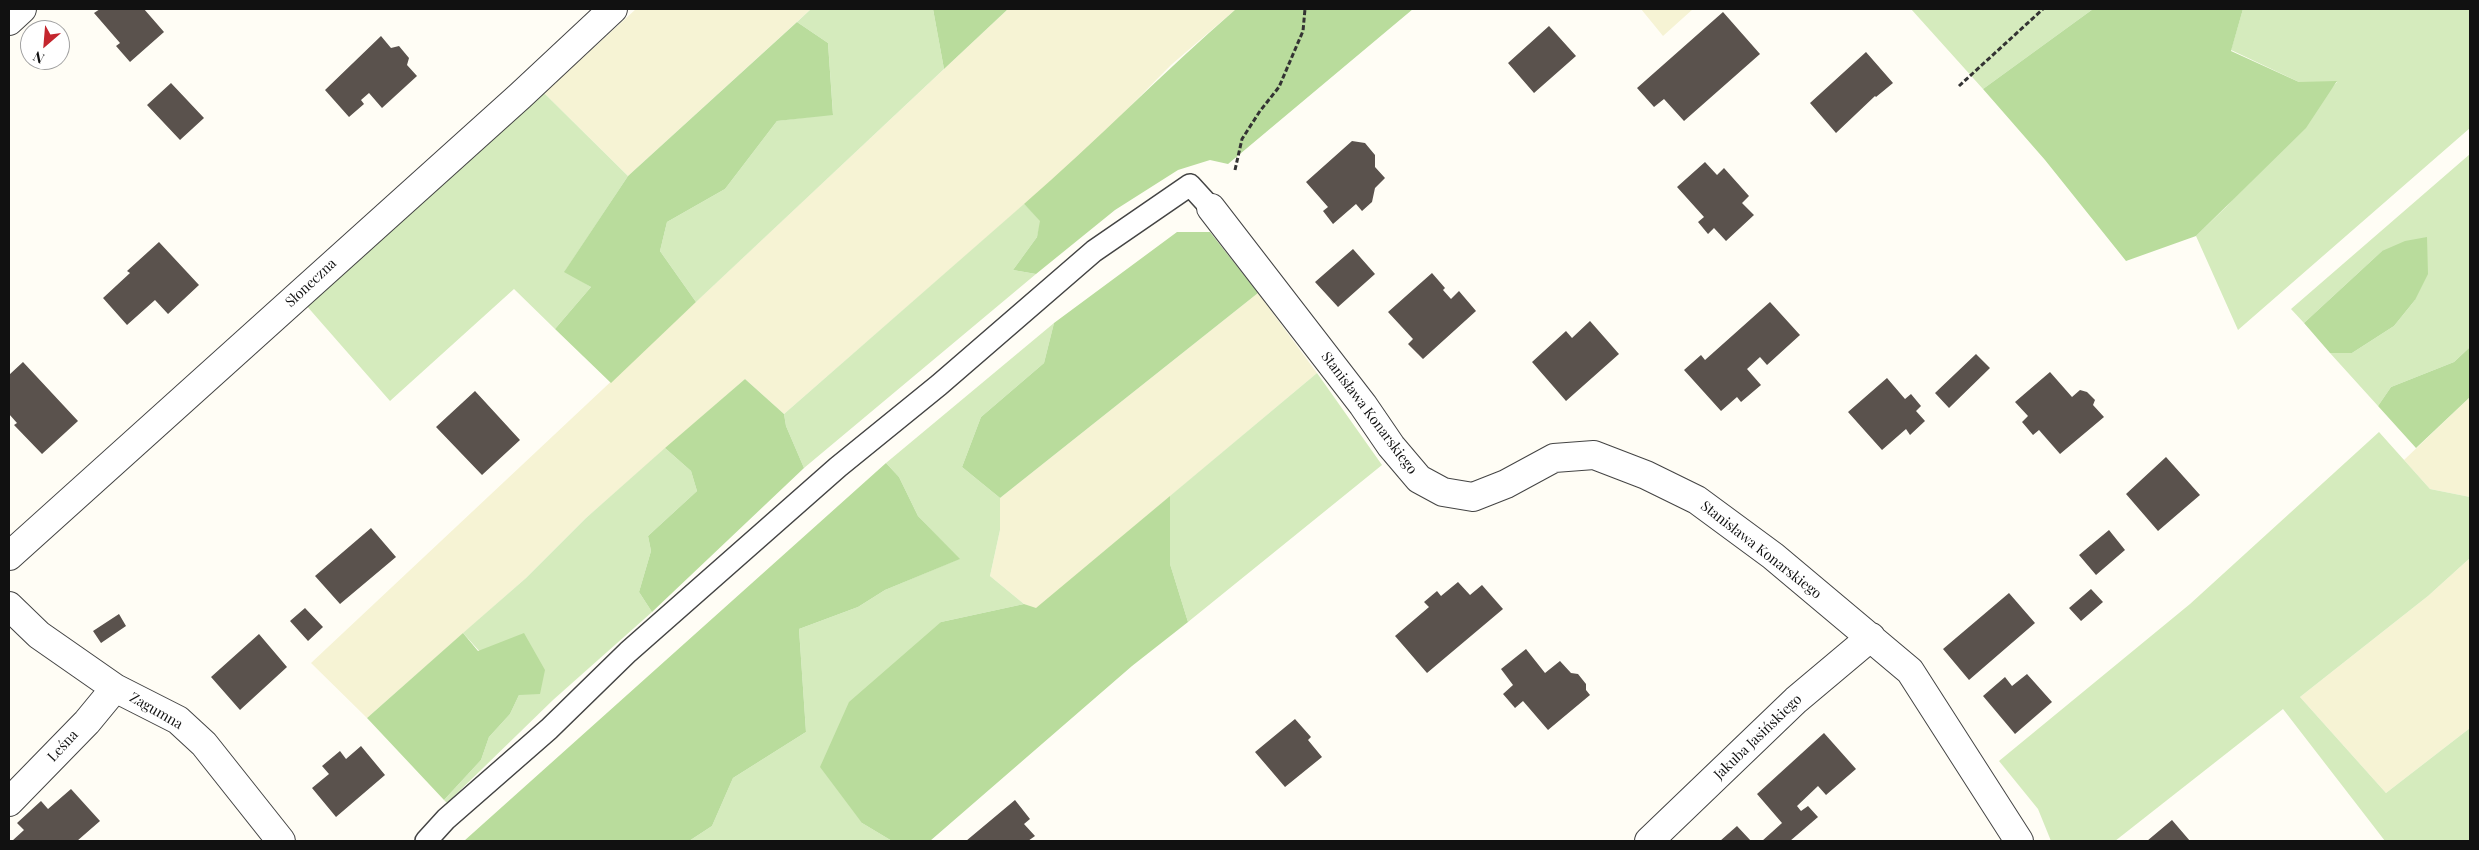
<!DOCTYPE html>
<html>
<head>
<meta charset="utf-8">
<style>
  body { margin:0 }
  #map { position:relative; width:2479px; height:850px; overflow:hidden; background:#fffdf5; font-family:"Playfair Display",serif }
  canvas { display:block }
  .frame { position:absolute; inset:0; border:10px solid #111; pointer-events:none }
  .north { position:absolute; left:20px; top:20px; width:50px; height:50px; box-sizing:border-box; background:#fff; border:1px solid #a0a0a0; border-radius:50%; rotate:207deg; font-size:14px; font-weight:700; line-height:20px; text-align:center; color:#111 }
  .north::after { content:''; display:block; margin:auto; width:18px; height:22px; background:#c4262e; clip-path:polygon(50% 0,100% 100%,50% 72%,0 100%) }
</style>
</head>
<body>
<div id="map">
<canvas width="2479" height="850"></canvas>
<div class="frame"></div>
<div class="north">N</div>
</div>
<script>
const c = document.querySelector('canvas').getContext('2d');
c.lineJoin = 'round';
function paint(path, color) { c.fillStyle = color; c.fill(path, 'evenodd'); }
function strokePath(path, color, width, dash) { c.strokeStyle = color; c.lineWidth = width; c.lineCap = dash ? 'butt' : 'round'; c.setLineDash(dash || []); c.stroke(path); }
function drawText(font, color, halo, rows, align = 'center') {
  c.font = font + ' "Playfair Display",serif'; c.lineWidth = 5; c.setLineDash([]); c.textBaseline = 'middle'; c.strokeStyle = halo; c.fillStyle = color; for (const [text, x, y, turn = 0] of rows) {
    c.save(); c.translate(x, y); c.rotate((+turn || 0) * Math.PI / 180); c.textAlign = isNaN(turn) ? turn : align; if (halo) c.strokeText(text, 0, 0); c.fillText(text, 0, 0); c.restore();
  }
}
const farmland = new Path2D(`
  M636 9H811L628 176 544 93Z
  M1008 9H1236L1171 65 1089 148 784 414 745 379 586 518 526 578 367 718 311 663Z
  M1641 9H1693L1663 36Z
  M1258 293 1317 373 1036 609 1024 604 990 576 1000 530V498Z
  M2470 397V497L2430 489 2404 460Z
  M2470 558V728L2386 793 2300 697 2428 596Z`);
const green = new Path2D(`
  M811 9H933L944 69 696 302 660 251 667 222 725 189 777 121 833 114 828 43 797 22Z
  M1911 9H2093L1983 89Z
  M2243 9H2470V128L2238 330 2196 236 2226 207 2337 82H2299L2231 50Z
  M544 93 628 176 565 271 591 287 555 329 514 289 390 401 305 304Z
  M2470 154V347L2454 362 2391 387 2378 406 2330 353H2352L2394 326 2415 300 2382 251 2304 323 2291 309Z
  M1024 204 1041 221 1037 237 1013 270 1036 274 804 468 786 426 784 414Z
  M1054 323 1044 363 981 417 962 467 1000 498V530L990 576 1024 604 941 622 862 823 892 841H689L712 826 733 778 806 732 799 629 858 607 885 590 959 559 918 516 899 477 886 463Z
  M1317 373 1382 465 1188 622 1170 564V496Z
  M2379 432 2430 489 2470 497V558L2428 596 2300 697 2386 793 2470 728V841H2385L2283 709 2115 841H2051L2038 809 1999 761 2190 604Z
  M665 448 691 471 697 491 648 536 651 551 639 592 652 612 553 700 447 803 444 800 481 760 489 737 510 714 519 695 463 633 526 578 586 518Z`);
const forest = new Path2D(`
  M933 9H1008L944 69Z
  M1236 9H1413L1228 164 1210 160 1178 170 1115 210 1036 274 1013 270 1037 237 1040 221 1024 204C1097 141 1163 72 1236 9Z
  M2093 9H2243L2231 51 2299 82 2337 81 2306 128 2196 236 2126 261 2045 160 1983 89Z
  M797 22 828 43 833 115 777 121 725 189 667 222 660 251 696 302 611 383 555 329 591 287 564 272 628 176Z
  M1177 232H1210L1258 293 1000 498 962 467 981 417 1044 363 1054 323Z
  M2427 237 2428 274 2415 300 2394 326 2352 353H2330L2304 323 2382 251 2405 241Z
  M2470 347V397L2416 448 2378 406 2391 387 2454 362Z
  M745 379 784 414 786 426 804 468 652 612 639 592 651 551 648 536 697 491 691 471 665 448Z
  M886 463 899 477 918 516 960 559 885 590 858 607 799 629 806 732 733 778 712 826 689 841H464Z
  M1170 496V564L1188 622 1132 666 930 841H892L862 823 820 767 849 702 941 622 1024 604 1036 608Z
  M463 633 478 651 524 633 545 670 540 694 519 695 510 714 489 737 481 760 444 800 367 718Z`);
const building = new Path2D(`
  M100 9H144L164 32 130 62 116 46 120 43 94 13Z
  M1723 12 1760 54 1684 121 1664 99 1654 107 1637 88Z
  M1549 26 1576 56 1534 93 1508 63Z
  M381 36 391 48 399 46 409 58 407 65 417 76 382 108 369 93 361 100 364 104 349 117 325 90Z
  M1866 52 1893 83 1876 97 1875 96 1836 133 1810 103Z
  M171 83 204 118 180 140 147 105Z
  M1352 141 1365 143 1375 155V167L1385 178 1375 188 1372 202 1362 211 1356 204 1333 224 1323 211 1328 207 1306 182Z
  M1705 162 1717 175 1724 168 1749 196 1742 203 1754 215 1726 241 1714 228 1708 234 1698 222 1704 217 1677 187Z
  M159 242 199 285 168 314 155 300 127 325 103 298 130 273 127 271Z
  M1353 249 1375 274 1338 307 1315 282Z
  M1432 273 1445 288 1443 290 1451 299 1459 291 1476 311 1423 359 1408 344 1413 339 1388 312Z
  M1770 302 1800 335 1767 365 1760 357 1747 369 1761 385 1741 402 1737 397 1721 411 1684 370 1701 355 1705 360Z
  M1590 321 1619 354 1566 401 1532 362 1566 331 1572 338Z
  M1976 354 1990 368 1949 408 1935 393Z
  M23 362 78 421 42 454 14 425 17 423 9 414V375Z
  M2050 372 2072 397 2080 390 2087 392 2095 400 2093 405 2104 417 2060 454 2039 430 2033 435 2022 422 2028 416 2015 402Z
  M1887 378 1905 399 1911 394 1921 406 1916 411 1925 421 1910 435 1906 429 1882 450 1848 412Z
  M475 391 520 440 482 475 436 427Z
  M2166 457 2200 495 2158 531 2126 494Z
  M371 528 396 557 340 604 315 576Z
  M2109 530 2125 550 2096 575 2079 555Z
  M1458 582 1470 595 1482 585 1503 609 1427 673 1395 636 1429 607 1424 602 1437 591 1441 596Z
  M2091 589 2103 602 2081 621 2069 608Z
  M2009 593 2035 623 1969 680 1943 649Z
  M305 608 323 627 308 641 290 621Z
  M119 614 126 626 101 643 93 631Z
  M259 634 287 667 240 710 211 677Z
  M1526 649 1545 673 1560 661 1571 673 1578 674 1586 684V690L1590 695 1548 730 1523 701 1515 708 1503 694 1513 685 1501 669Z
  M2027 674 2052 702 2015 734 1983 696 2005 677 2012 686Z
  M1295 719 1311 737 1308 740 1322 757 1285 787 1255 752Z
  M1824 733 1856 769 1826 795 1818 786 1797 806 1801 811 1808 806 1818 817 1790 841H1762L1782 823 1757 794Z
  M361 746 385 775 336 817 312 788 329 774 322 766 340 751 346 759Z
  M71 789 100 821 77 841H12L24 830 17 823 41 801 48 809Z
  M1015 800 1030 819 1024 824 1035 836 1028 841H966Z
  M2172 820 2190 841H2147Z
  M1737 826 1751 841H1720Z`);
const path = new Path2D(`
  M1959 86 2043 9
  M1235 170 1242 139 1260 111 1279 87 1303 31 1305 9`);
const service = new Path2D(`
  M426 841 446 819 549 729 628 652 838 467 939 385 1094 251 1190 185 1211 208`);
const minor = new Path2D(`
  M9 21 22 9
  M1211 208 1363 405 1391 446 1419 479 1443 492 1473 497 1506 484 1554 458 1594 455 1646 475 1697 500 1773 556 1910 671 2019 841
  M9 556 520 96 613 9
  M9 606 39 635 115 688 178 720 204 744 281 841
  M9 802 87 722 115 688
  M1649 841 1796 700 1871 637`);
const streetNames = [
  ["Słoneczna",311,283,-43],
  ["Stanisława Konarskiego",1369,413,53],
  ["Stanisława Konarskiego",1761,550,38],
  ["Zagumna",156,711,30],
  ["Jakuba Jasińskiego",1758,737,-44],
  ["Leśna",63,746,-47]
];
paint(farmland, '#f6f3d4');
paint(green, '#d5ebbd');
paint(forest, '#b9dc9c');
paint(building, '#5a524d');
strokePath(service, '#444', 24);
strokePath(minor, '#444', 30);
strokePath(path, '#333', 3, [5, 2.5]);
strokePath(service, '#fff', 21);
strokePath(minor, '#fff', 28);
drawText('14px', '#111', '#fff', streetNames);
</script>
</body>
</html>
